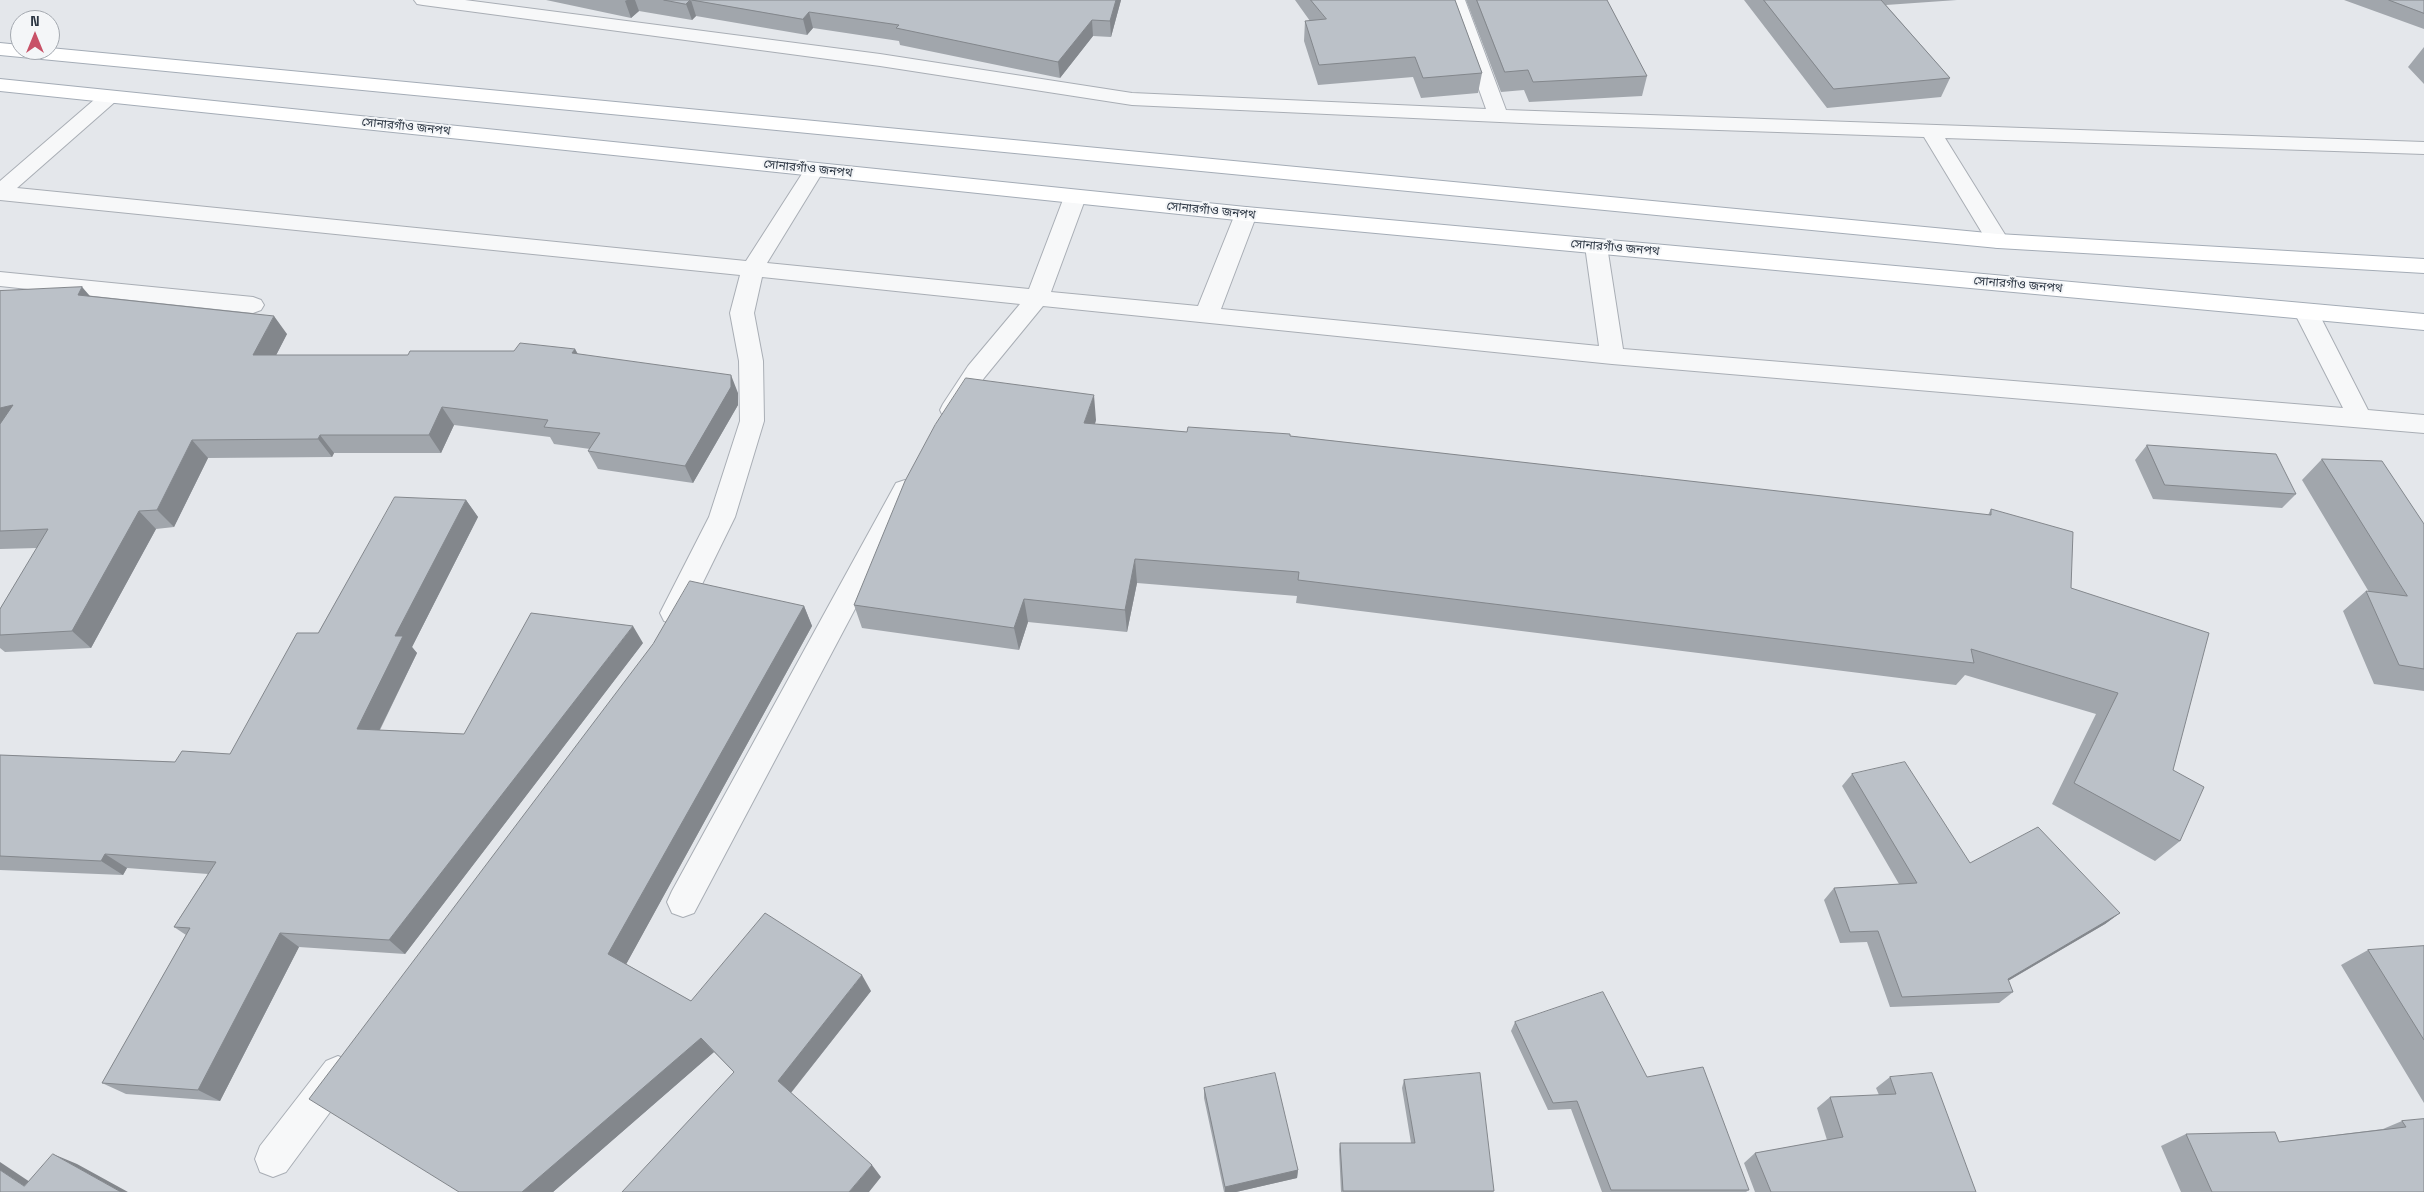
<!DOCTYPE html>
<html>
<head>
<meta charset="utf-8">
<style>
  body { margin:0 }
  #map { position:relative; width:2424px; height:1192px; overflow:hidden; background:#e4e7eb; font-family:"Space Grotesk",sans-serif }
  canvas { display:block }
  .north { position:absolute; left:10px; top:10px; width:50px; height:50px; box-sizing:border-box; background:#f4f6f8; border:1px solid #a4a9b0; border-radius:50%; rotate:0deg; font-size:14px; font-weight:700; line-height:20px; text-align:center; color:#2c3643 }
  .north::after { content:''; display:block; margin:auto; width:18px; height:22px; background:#c85268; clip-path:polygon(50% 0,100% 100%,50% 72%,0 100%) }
</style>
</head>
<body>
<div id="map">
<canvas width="2424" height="1192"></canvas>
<div class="north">N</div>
</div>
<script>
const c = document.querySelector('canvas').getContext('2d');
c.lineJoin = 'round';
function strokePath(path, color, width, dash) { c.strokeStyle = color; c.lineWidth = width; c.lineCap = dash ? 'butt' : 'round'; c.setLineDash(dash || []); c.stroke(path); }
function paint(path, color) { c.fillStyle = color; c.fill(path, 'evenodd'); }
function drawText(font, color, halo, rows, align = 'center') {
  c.font = font + ' "Space Grotesk","Noto Sans Bengali",sans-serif'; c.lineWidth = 4; c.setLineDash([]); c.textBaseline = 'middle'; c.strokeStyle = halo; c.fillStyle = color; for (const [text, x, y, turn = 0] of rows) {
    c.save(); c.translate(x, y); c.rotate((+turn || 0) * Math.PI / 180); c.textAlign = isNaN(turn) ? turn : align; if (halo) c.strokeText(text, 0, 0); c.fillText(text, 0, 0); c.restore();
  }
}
const minor = new Path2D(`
  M414 0H465L880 54 1132 93 1486 109 1447 0H1465L1506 110 2424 142V154L1945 138 2009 241 2006 246 1998 248 1990 246 1924 137 1543 124 1132 105 880 66 423 5 417 4Z
  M109 91 116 93 119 97 116 101 17 188 746 261 807 166 814 164 821 166 824 170 767 263 1029 289 1064 197 1067 192 1075 190 1083 192 1086 197 1051 292 1198 306 1235 214 1238 209 1246 207 1254 209 1257 214 1221 309 1599 346 1585 246 1588 241 1596 239 1604 241 1607 246 1623 349 2343 408 2294 312 2298 307 2306 304 2314 307 2318 312 2368 410 2424 415V433L1612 364 1043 306 984 378 961 416 952 419 943 416 940 410 943 404 968 366 1020 304 762 277 754 313 763 361 764 421 735 517 684 621 674 624 664 621 660 613 709 517 740 421 739 361 730 313 740 275 0 200V181L102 93Z
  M0 272 253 297 261 300 264 305 261 310 253 313 0 286Z
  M905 480 914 483 918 490 694 913 683 917 672 913 667 902 672 891 896 483Z
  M338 1056 350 1061 355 1073 350 1085 286 1172 273 1177 260 1172 255 1159 260 1146 326 1061Z`);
const major = new Path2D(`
  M0 43 20 45V50H50V48L1998 234 2424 259V273L1998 248 0 55Z
  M0 79 1246 207 2424 314V330L1246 221 0 91Z`);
const wall = new Path2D(`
  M546 0H1121L1111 37 1093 36 1060 78 900 45 899 41 813 28 807 35 696 16 692 20 639 11 631 18Z
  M1295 0H1455L1482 73 1478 93 1421 98 1413 77 1318 85 1304 41 1305 21H1310Z
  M1466 0H1607L1647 76 1642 96 1529 102 1524 90 1501 92Z
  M1744 0H1957L1886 5 1950 78 1941 97 1827 108Z
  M2344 0H2424V29Z
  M2424 47V84L2408 67Z
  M82 287 90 296 287 334 276 355H408L575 349 578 354 738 393V405L693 483 598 469 588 451 590 449 554 444 550 437 454 425 441 453H334L332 457 208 458 174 527 156 529 91 648 5 652 0 648V609L37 548 0 549V291Z
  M1096 420 1095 424 1187 432 1290 436 1988 515 1991 509 2071 588 2173 770 2180 841 2155 861 2052 804 2096 714 1965 675 1956 685 1296 603 1297 596 1137 583 1127 632 1028 622 1019 650 862 628 854 605Z
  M2147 445 2296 494 2282 508 2153 499 2135 460Z
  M2322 459 2424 524V691L2374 684 2343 611 2366 591 2369 592 2302 480Z
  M466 500 478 517 412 647 417 653 380 730 464 734 643 643 405 954 299 947 220 1101 126 1094 102 1083 186 935 174 927 208 874 127 868 123 875 0 870V755L175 762 230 754 318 633Z
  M804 606 812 626 626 964 691 1001 871 991 791 1093 881 1177 734 1072 714 1052 553 1192H459Z
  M1852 774 1970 863 2120 913 2105 924 2008 981 2013 992 1999 1003 1890 1007 1867 942 1840 943 1824 900 1834 888 1899 884 1842 786Z
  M2424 946V1103L2341 965 2368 950Z
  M1515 1022 1647 1077 1749 1190 1746 1192H1602L1571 1109 1548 1110 1511 1031Z
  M1890 1077 1976 1192H1755L1744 1163 1755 1153 1827 1140 1817 1108 1830 1097 1879 1095 1876 1088Z
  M1404 1080 1494 1191 1493 1192H1341L1339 1150 1340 1143H1411L1402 1088Z
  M1204 1088 1298 1170 1297 1178 1236 1192H1224L1204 1098Z
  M2424 1119V1192H2181L2161 1146 2186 1134 2279 1142 2383 1129 2402 1121Z`);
const shadedWall = new Path2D(`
  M627 0H635L639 11 631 18 625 1Z
  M691 0 696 16 692 20 686 4Z
  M1116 0H1121L1111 37 1110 21Z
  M809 12 813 28 807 35 803 19Z
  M1092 20 1093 36 1060 78 1058 62Z
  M82 287 97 305 78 295Z
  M274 316 287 334 267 373 253 355Z
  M575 349 584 367 572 353Z
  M731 375 738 393V405L693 483 685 466Z
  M1094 395 1096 420 1087 447 1084 423Z
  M13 405 0 430V408Z
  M442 407 454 425 441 453 429 435Z
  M320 435 334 453 332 457 318 439Z
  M192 440 208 458 174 527 157 510Z
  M466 500 478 517 412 647 417 653 372 745 357 729 395 636Z
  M139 511 156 529 91 648 72 631Z
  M1135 559 1137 583 1127 632 1125 610Z
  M1024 599 1028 622 1019 650 1014 628Z
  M804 606 812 626 623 970 608 954Z
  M633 626 643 643 405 954 389 940Z
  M105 854 127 868 123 875 101 861Z
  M2120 913 2105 924 1994 989 2008 979Z
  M280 933 299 947 220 1101 198 1090Z
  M862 975 871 991 789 1095 778 1081Z
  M701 1038 714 1052 553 1192H522Z
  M53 1154 77 1164 128 1192H121Z
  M0 1162 45 1192 24 1186 0 1170Z
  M872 1165 881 1177 869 1192H849Z
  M1298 1170 1297 1178 1236 1192H1225V1187Z`);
const building = new Path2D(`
  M664 0H690L686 4Z
  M692 0H1116L1110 21 1092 20 1058 62 896 28 899 25 809 12 803 19Z
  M1311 0H1455L1482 73 1423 78 1415 57 1319 65 1305 21 1326 19Z
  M1477 0H1607L1647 76 1533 82 1528 70 1505 72Z
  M1764 0H1881L1950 78 1834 89Z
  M2389 0H2424V13Z
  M82 287 78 295 274 316 253 355H408L410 351H514L520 343 575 349 572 353 731 375V387L685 466 588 451 600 433 544 427 548 420 442 407 429 435H320L318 439 192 440 157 510 139 511 72 631 0 635V609L48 529 0 531V424L13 405 0 408V291Z
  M966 378 1094 395 1084 423 1187 432 1188 427 1290 434V436L1991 515V509L2073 532 2071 588 2209 633 2173 770 2204 787 2180 841 2074 783 2118 693 1971 649 1974 663 1298 580 1299 572 1135 559 1125 610 1024 599 1014 628 854 605 905 481 935 425Z
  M2147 445 2276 454 2296 494 2165 485Z
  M2322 459 2382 461 2424 524V669L2399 665 2366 591 2407 596Z
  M395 497 466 500 395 636H403L357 729 464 734 531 613 633 626 389 940 280 933 198 1090 102 1083 190 928 174 927 216 862 105 854 101 861 0 856V755L175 762 182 751 230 754 297 633H318Z
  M690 581 804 606 608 954 691 1001 765 913 862 975 778 1081 872 1165 849 1192H622L734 1072 701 1038 522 1192H459L309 1099 653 644Z
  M1905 762 1970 863 2038 827 2120 913 2008 979 2013 992 1902 997 1878 931 1850 932 1834 888 1917 883 1852 774Z
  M2424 946V1040L2368 950Z
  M1603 992 1647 1077 1703 1067 1749 1190H1611L1577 1101 1553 1103 1515 1022Z
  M1275 1073 1298 1170 1225 1187 1204 1088Z
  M1480 1073 1494 1191H1343L1340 1143H1415L1404 1080Z
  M1932 1073 1976 1192H1771L1755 1153 1843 1137 1830 1097 1896 1094 1890 1077Z
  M2424 1119V1192H2212L2186 1134 2275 1132 2279 1142 2406 1127 2402 1121Z
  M53 1154 121 1192H0V1170L24 1186Z`);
const farStreetnames = [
  ["সোনারগাঁও জনপথ",406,127,6],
  ["সোনারগাঁও জনপথ",808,169,6],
  ["সোনারগাঁও জনপথ",1211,211,6],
  ["সোনারগাঁও জনপথ",1615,248,5],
  ["সোনারগাঁও জনপথ",2018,285,5]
];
strokePath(minor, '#a9aeb5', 2);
strokePath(major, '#a4acb6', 2);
paint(minor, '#f7f8f9');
paint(major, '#fff');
paint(wall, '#a1a6ac');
paint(shadedWall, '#83878c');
paint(building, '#bbc1c8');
strokePath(building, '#83878c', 1);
drawText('12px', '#2c3643', '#f4f6f8', farStreetnames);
</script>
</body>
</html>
